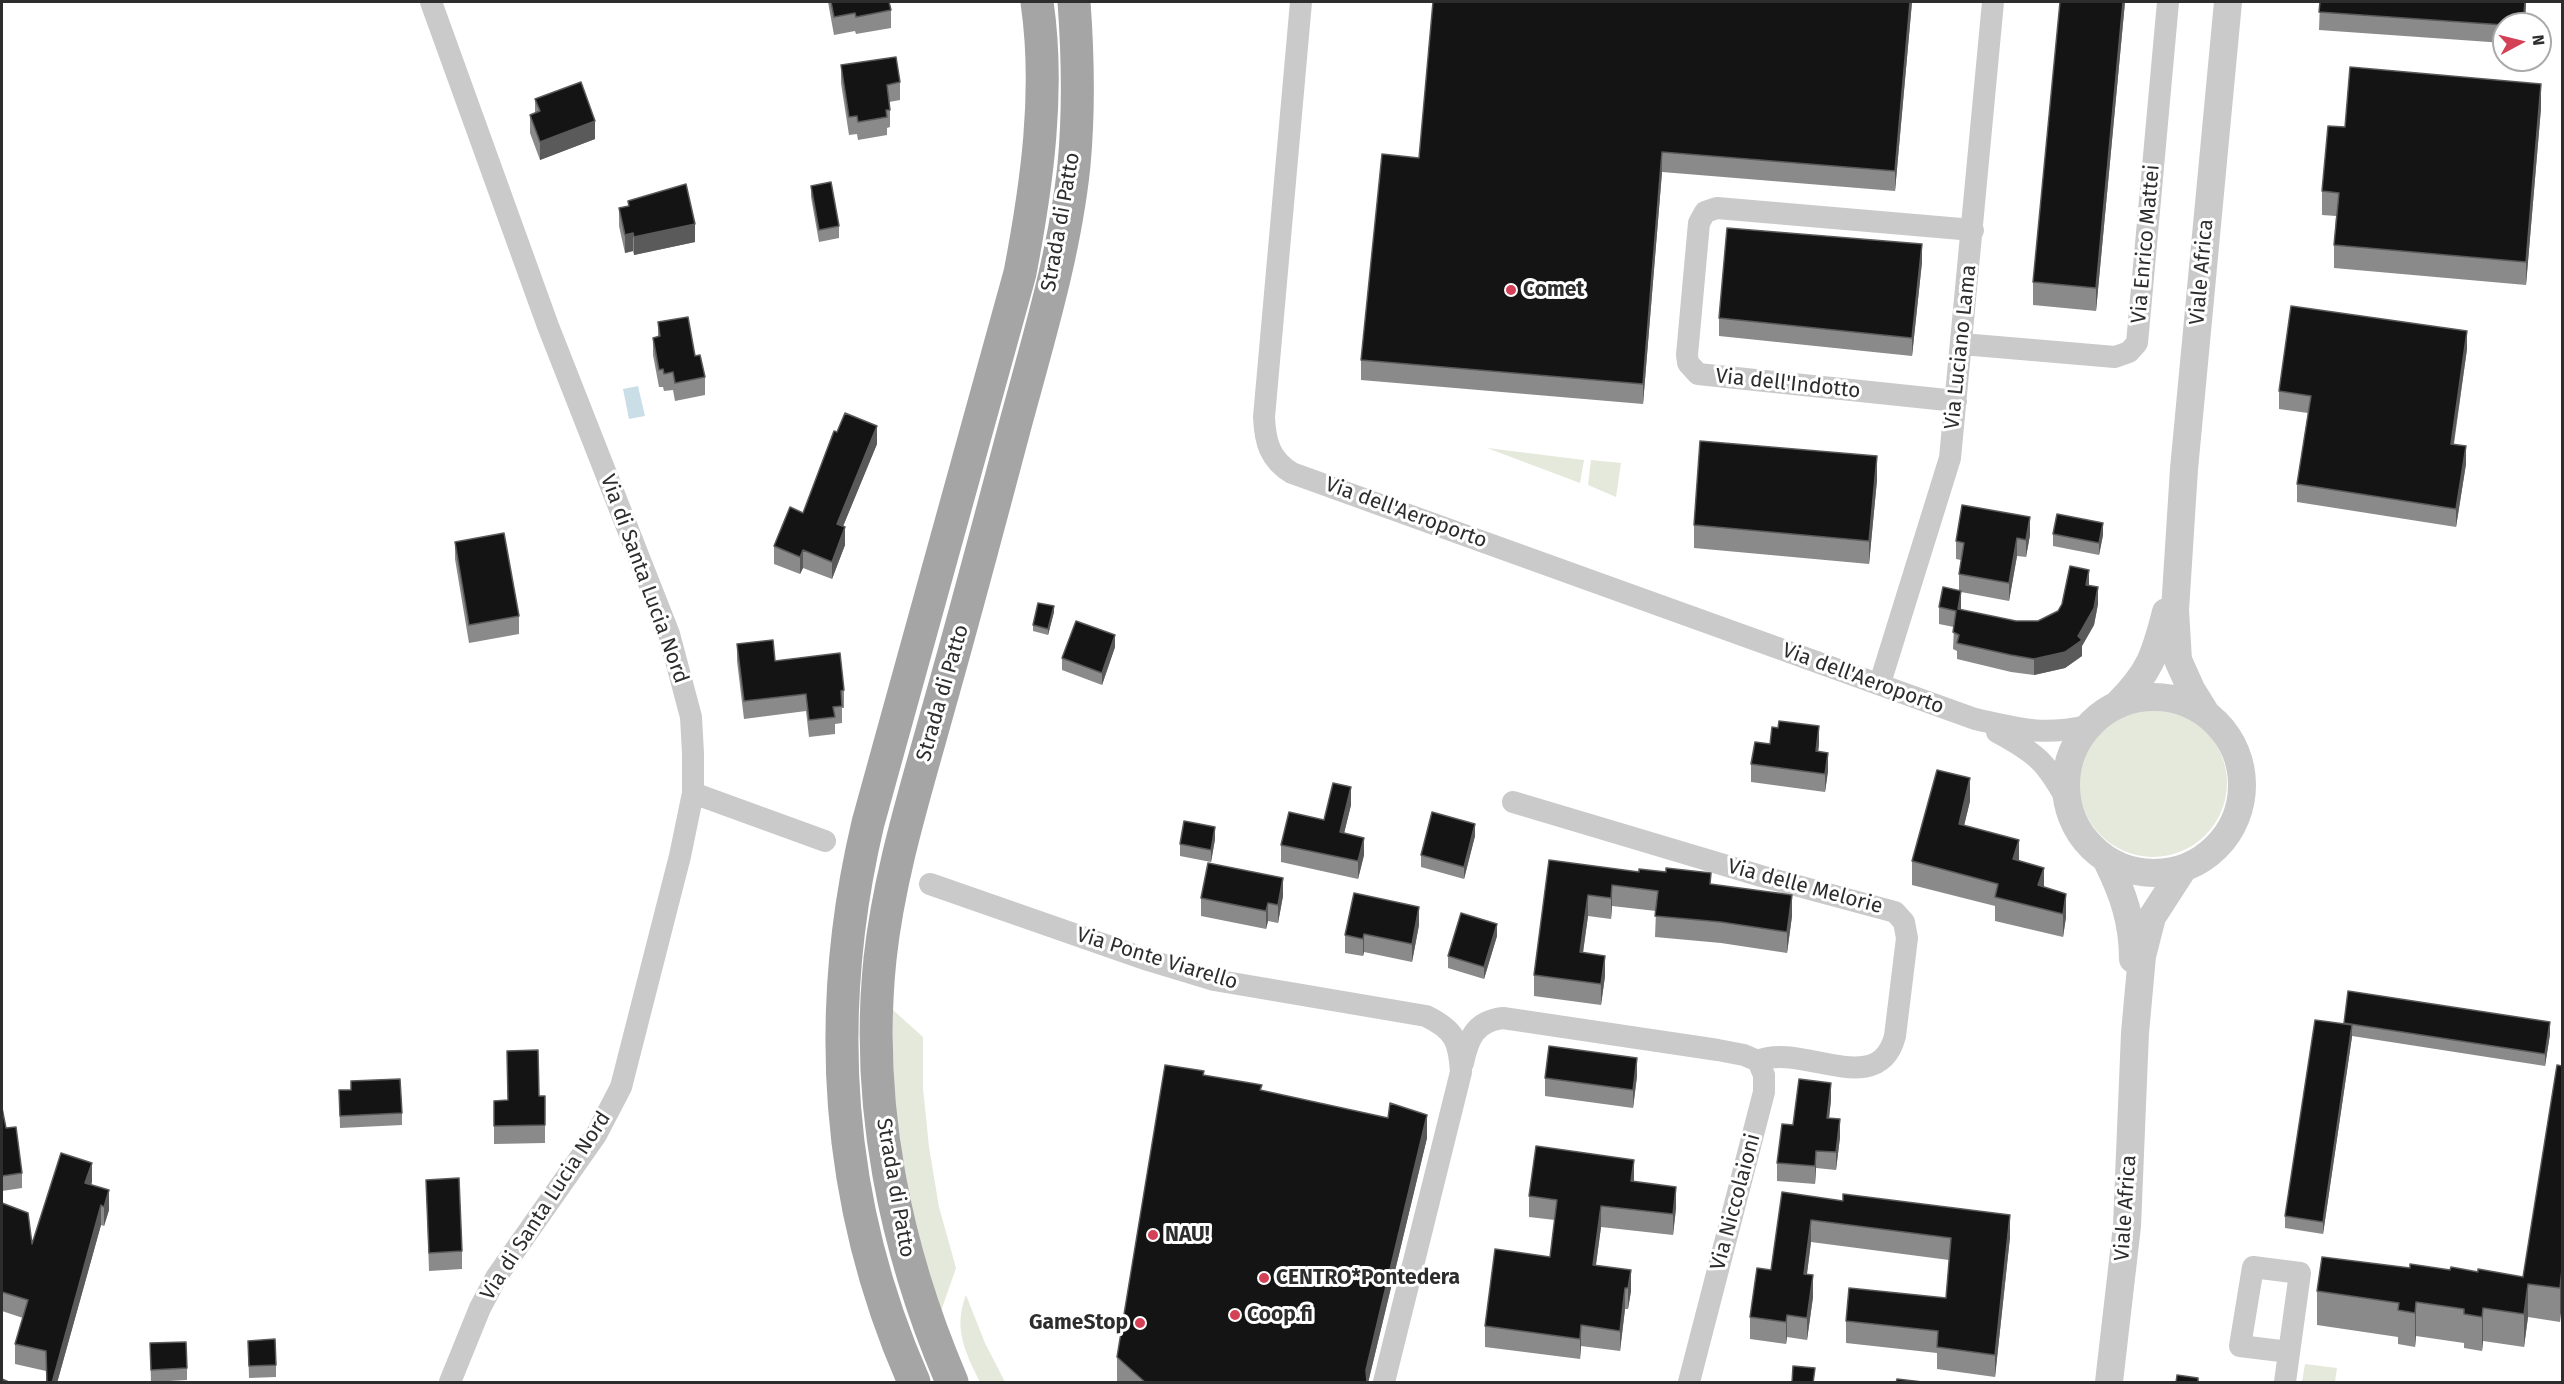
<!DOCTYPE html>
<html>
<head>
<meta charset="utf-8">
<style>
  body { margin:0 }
  #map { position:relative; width:2564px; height:1384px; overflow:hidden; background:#fff; font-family:"Fira Sans",sans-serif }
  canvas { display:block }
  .frame { position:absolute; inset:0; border:3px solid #2d2d2d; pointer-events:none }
  .north { position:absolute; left:2492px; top:12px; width:60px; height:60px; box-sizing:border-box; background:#fff; border:2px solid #ababab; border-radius:50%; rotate:83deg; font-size:16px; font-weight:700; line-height:24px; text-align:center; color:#2d2d2d }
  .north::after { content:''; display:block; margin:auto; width:21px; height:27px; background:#d44055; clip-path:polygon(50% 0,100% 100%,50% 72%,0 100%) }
</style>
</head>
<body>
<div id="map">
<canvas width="2564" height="1384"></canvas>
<div class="frame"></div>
<div class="north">N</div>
</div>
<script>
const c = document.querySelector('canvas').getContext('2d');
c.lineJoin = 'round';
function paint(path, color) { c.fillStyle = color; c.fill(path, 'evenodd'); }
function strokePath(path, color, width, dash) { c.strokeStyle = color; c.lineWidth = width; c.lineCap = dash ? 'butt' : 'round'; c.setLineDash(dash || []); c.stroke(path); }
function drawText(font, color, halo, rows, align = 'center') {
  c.font = font + ' "Fira Sans",sans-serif'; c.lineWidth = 6; c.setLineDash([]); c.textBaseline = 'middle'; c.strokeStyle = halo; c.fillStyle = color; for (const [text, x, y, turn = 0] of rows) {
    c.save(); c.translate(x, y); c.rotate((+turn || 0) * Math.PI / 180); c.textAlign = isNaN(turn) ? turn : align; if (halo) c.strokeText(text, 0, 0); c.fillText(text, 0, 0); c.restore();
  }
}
const green = new Path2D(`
  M1487 448 1584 460 1580 483Z
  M1591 460 1621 463 1616 497 1588 485Z
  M2079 783a74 74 0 1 1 148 0a74 74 0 1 1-148 0Z
  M893 1010 923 1037V1088L929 1147 939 1207 956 1268 941 1311C926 1266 909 1216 901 1170 892 1118 893 1063 893 1010Z
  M966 1295 985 1343 1005 1382H980C965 1352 953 1328 966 1295Z
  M2305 1364 2337 1368 2335 1382H2302Z`);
const water = new Path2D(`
  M638 386 645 416 629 419 623 389Z`);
const minor = new Path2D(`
  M431 2 548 326 669 634 691 717 693 753V793L680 856 621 1087 596 1135 497 1276 480 1308 450 1382
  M1301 2 1264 417C1265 442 1270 460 1292 473L1975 719C2020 729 2041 736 2088 726
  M1962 344 2115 357 2129 352 2137 343 2168 2
  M1956 401 1698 374 1688 363 1687 355 1699 223 1705 212 1717 208 1973 230
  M1880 683 1950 458 1993 2
  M1997 732C2038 754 2047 763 2069 804
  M693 793 825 841
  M1513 802 1761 876 1895 912 1904 922 1907 938 1895 1036C1878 1101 1801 1042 1758 1061
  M930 884 1148 960 1214 980 1426 1016C1455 1030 1459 1041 1461 1072L1384 1382
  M1463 1063C1468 1039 1475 1021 1503 1018L1718 1050 1744 1055 1758 1061 1764 1075V1092L1689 1382
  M2285 1382 2300 1273 2253 1267 2240 1346 2289 1352`);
const tertiary = new Path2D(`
  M2066 785a88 88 0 1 1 176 0a88 88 0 1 1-176 0Z
  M2118 704C2150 672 2155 655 2166 612
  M2207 715 2191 689 2178 660 2175 610 2184 469 2228 2
  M2107 861C2123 893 2133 922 2133 959
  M2109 1382 2127 1226 2135 1033 2142 956 2152 917 2183 869`);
const primary = new Path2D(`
  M914 1382C835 1203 823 1013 868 823L1020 273C1037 184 1050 91 1037 2
  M952 1382C895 1249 865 1104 880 959 889 876 914 797 936 717 964 619 990 520 1016 422 1039 337 1065 252 1074 165 1079 111 1078 56 1074 2`);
const wall = new Path2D(`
  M828 2H889L891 10V28L856 34 855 31 834 35Z
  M1912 2 1895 191 1662 172 1643 404 1361 380V360L1419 158Z
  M2125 2 2096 311 2033 305V282Z
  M2320 2H2526L2525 24H2504V43L2319 30Z
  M841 65 900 82V100L889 102 890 110V127L887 128V135L858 140 857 134 849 135 841 83Z
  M535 99 595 139 540 160 530 133V115L535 113Z
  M2541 108 2526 285 2334 268V245L2336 216 2322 215V191L2345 127Z
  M811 186 839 226V238L819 242 811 197Z
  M628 201 695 242 634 255 633 251 625 253 619 226V208L628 206Z
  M1922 262 1912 356 1719 336V318Z
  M658 322 695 356 705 377V395L675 401 673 390 664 391 663 387H659L653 355V338L658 337Z
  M2467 349 2454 444 2466 464 2456 527 2297 502V484L2308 413 2279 409V391Z
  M877 444 843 526 845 545 832 579 803 568 800 574 774 564V546L803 513Z
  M1877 480 1869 564 1694 548V525Z
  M2053 534 2103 535 2099 555 2053 546Z
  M2030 535 2026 557 2017 556 2009 601 1961 592V610L2016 621H2038L2058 611 2089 585 2098 604 2094 625 2082 646V656L2065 668 2034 675 2011 672 1957 659V651L1953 649 1954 627 1939 624V607L1959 591V574L1961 560 1956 559V541Z
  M455 542 519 616V634L469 643 455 559Z
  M1054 612 1048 635 1033 631V625Z
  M737 644 844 690V708H842V723L835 724V734L809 737 806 711 744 719 737 661Z
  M1115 647 1102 685 1062 670V658Z
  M1770 744H1819L1818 752 1828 771 1825 792 1751 782V764Z
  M1970 801 1964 825 2019 860 2044 887 2066 917 2063 937 1995 921V906L1912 885V861Z
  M1351 805 1344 833 1364 855 1358 879 1281 862V845Z
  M1475 836 1464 879 1421 867V855Z
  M1215 839 1211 862 1180 856V844Z
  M1549 860 1711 884 1792 916 1787 953 1721 943 1655 937 1656 911 1612 906 1611 919 1588 916 1583 953 1605 976 1601 1005 1534 996V975Z
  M1283 896 1278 923 1268 921 1266 929 1201 916V898Z
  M1419 925 1412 962 1364 952 1363 956 1345 953V935Z
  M1497 936 1484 979 1448 968V956Z
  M2348 991 2550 1034 2545 1066 2352 1036 2323 1234 2285 1228V1216L2344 1024Z
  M2562 1066 2560 1322 2528 1317 2524 1347 2483 1341 2482 1351 2464 1348V1343L2416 1336 2415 1347 2398 1344V1337L2317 1325V1291L2410 1268 2478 1272 2523 1277Z
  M1204 1075 1262 1090 1427 1138 1368 1383H1119L1117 1381V1357Z
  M1637 1076 1633 1108 1545 1096V1078Z
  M339 1090 402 1113V1125L340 1128Z
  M539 1096H545V1143L494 1144V1101L507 1100Z
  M1831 1100 1829 1118 1840 1137 1836 1170 1816 1168 1815 1184 1777 1181V1163L1793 1125Z
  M2 1108 6 1128 22 1173V1188L2 1191Z
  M426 1180 462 1251V1269L429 1271Z
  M1634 1181 1676 1208 1673 1235 1601 1227 1596 1265 1631 1291 1628 1309H1625L1620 1351 1581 1346 1580 1359 1485 1347V1326L1550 1257 1555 1220 1529 1217V1196Z
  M92 1182 91 1185 109 1210 104 1226 101 1225 57 1383H46V1371L15 1364V1344L23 1318 2 1311V1203L32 1244Z
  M1782 1192 2010 1237 1995 1377 1937 1369V1353L1846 1343V1321L1946 1298 1949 1260 1811 1242 1807 1274 1813 1297 1807 1340 1787 1337 1786 1344 1750 1339V1317L1771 1270Z
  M248 1341 276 1365V1377L249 1378Z
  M150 1343 187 1368V1380L151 1382Z`);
const shadedWall = new Path2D(`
  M1910 2H1912L1895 191V171Z
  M2123 2H2125L2096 311V288Z
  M2525 2H2526L2525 24H2523Z
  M2541 84V108L2526 285V262Z
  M595 121V139L540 160V142Z
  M1662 152V172L1643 404V384Z
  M695 224V242L634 255V237Z
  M633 233V251L625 253V235Z
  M1922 244V262L1912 356V338Z
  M2467 331V349L2451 461V444Z
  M877 426V444L837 541V524Z
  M2466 446V464L2456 527V509Z
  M1877 456V480L1869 564V541Z
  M2030 517V535L2026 557V540Z
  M2103 523V535L2099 555V543Z
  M845 527V545L832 579V562Z
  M2017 538V556L2009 601V583Z
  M803 550V568L800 574V557Z
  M2089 570V586L2086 585Z
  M2098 587V604L2094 625 2082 646V656L2065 668 2034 675V659L2078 636Z
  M1961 591V608L1958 626V609Z
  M1054 606V612L1048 635V629Z
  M1115 635V647L1102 685V673Z
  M1819 726V744L1816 769V751Z
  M1828 753V771L1825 792V774Z
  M1970 778V801L1959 847V824Z
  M1351 787V805L1340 850V832Z
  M1475 824V836L1464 879V867Z
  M1215 827V839L1211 862V850Z
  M1364 838V855L1358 879V861Z
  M2019 840V863L2013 859Z
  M2044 868V891L2038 908V885Z
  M1283 878V896L1278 923V905Z
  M1612 885V906L1611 919V898Z
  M2066 894V917L2063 937V914Z
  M1588 895V916L1580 973V952Z
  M1792 895V916L1787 953V932Z
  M1268 903V921L1266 929V911Z
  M1419 907V925L1412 962V944Z
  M1497 924V936L1484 979V967Z
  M1364 934V952L1363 956V939Z
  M1605 956V976L1601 1005V984Z
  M2550 1022V1034L2545 1066V1054Z
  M2352 1025V1037L2323 1234V1222Z
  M1637 1058V1076L1633 1108V1090Z
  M1831 1083V1100L1827 1136V1118Z
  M1427 1115V1138L1368 1383H1366V1370Z
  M1840 1119V1137L1836 1170V1152Z
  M1816 1151V1168L1815 1184V1166Z
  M1634 1160V1181L1631 1202V1181Z
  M92 1163V1182L85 1202V1183Z
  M1676 1187V1208L1673 1235V1214Z
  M109 1190V1210L104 1226V1207Z
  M101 1205V1225L57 1383H52Z
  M1601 1206V1227L1593 1286V1265Z
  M2010 1215V1237L1995 1377V1355Z
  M1811 1220V1242L1804 1296V1274Z
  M2562 1269V1303L2560 1322V1288Z
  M1631 1270V1291L1628 1309V1288Z
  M1813 1275V1297L1807 1340V1318Z
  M2528 1284V1317L2524 1347V1314Z
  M1625 1288V1309L1620 1351V1331Z
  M2416 1302V1336L2415 1347V1313Z
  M2483 1308V1341L2482 1351V1317Z
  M1787 1315V1337L1786 1344V1322Z
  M1581 1325V1346L1580 1359V1339Z`);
const building = new Path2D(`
  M831 2H889L891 10 856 17 855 13 834 17Z
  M1433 2H1910L1895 171 1662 152 1643 384 1361 360 1382 154 1419 158Z
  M2060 2H2123L2096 288 2033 282Z
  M2320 2H2525L2523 24H2504V25L2319 12Z
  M896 57 900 82 887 85 890 110H886L887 117 858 122 857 116 849 117 841 65Z
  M2350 67 2541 84 2526 262 2334 245 2339 193 2322 191 2328 126 2345 127Z
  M581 82 595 121 540 142 530 115 540 111 535 99Z
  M831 182 839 226 819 230 811 186Z
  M686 184 695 224 634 237 633 233 625 235 619 208 629 206 628 201Z
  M1727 228 1922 244 1912 338 1719 318Z
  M2291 306 2467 331 2451 444 2466 446 2456 509 2297 484 2311 396 2279 391Z
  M688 317 695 356 700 355 705 377 675 383 673 372 664 374 663 369 659 370 653 338 660 336 658 322Z
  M845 413 877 426 837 524 845 527 832 562 803 550 800 557 774 546 790 507 803 513 834 431 837 432Z
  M1700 441 1877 456 1869 541 1694 525Z
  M1962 505 2030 517 2026 540 2017 538 2009 583 1959 574 1964 543 1956 541Z
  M2057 514 2103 523 2099 543 2053 534Z
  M504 533 519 616 469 625 455 542Z
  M2070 566 2089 570 2086 585 2098 587 2094 608 2078 636 2082 640 2065 652 2034 659 2011 655 1957 643 1959 635 1953 632 1956 611 1939 607 1943 587 1961 591 1958 609 2016 621H2038L2058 611 2062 604Z
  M1038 603 1054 606 1048 629 1033 625Z
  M1076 621 1115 635 1102 673 1062 658Z
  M773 640 775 661 840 653 844 690 841 691 842 706 833 707 835 717 809 720 806 694 744 701 737 644Z
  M1779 721 1819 726 1816 751 1828 753 1825 774 1751 764 1755 742 1770 744 1772 727 1778 728Z
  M1937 770 1970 778 1959 824 2019 840 2013 859 2044 868 2038 885 2066 894 2063 914 1995 897 1998 884 1912 861Z
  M1333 783 1351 787 1340 832 1364 838 1358 861 1281 845 1289 812 1324 820Z
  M1432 812 1475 824 1464 867 1421 855Z
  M1184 821 1215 827 1211 850 1180 844Z
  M1549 860 1639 872V869L1666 872V868L1711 873 1710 884 1792 895 1787 932 1721 922 1655 916 1658 891 1612 885 1611 898 1588 895 1580 952 1605 956 1601 984 1534 975Z
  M1208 863 1283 878 1278 905 1268 903 1266 911 1201 898Z
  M1354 893 1419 907 1412 944 1364 934 1363 939 1345 935Z
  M1461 913 1497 924 1484 967 1448 956Z
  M2348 991 2550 1022 2545 1054 2344 1023Z
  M2315 1020 2352 1025 2323 1222 2285 1216Z
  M1549 1046 1637 1058 1633 1090 1545 1078Z
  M538 1050 539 1096H545V1125L494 1126V1101L508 1100 507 1051Z
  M1165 1065 1204 1071 1203 1075 1262 1085 1260 1090 1388 1118 1390 1103 1427 1115 1366 1370 1367 1383H1146L1117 1357Z
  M2557 1065 2562 1066V1269L2560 1288 2528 1284 2524 1314 2483 1308 2482 1317 2464 1314V1309L2416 1302 2415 1313 2398 1310 2399 1303 2317 1291 2322 1257 2410 1268V1264L2450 1270 2451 1267 2478 1272V1269L2523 1277Z
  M400 1079 402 1113 340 1116 339 1090H351V1081Z
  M1799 1079 1831 1083 1827 1118 1840 1119 1836 1152 1816 1151 1815 1166 1777 1163 1782 1124 1793 1125Z
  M2 1108 6 1128 16 1127 22 1173 2 1176Z
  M1536 1146 1634 1160 1631 1181 1676 1187 1673 1214 1601 1206 1593 1265 1631 1270 1628 1288H1625L1620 1331 1581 1325 1580 1339 1485 1326 1495 1249 1550 1257 1557 1200 1529 1196Z
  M61 1153 92 1163 85 1183 109 1190 104 1207 101 1205 52 1383H47L46 1351 15 1344 28 1300 2 1292V1203L28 1213 32 1244Z
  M459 1178 462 1251 429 1253 426 1180Z
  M1782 1192 1843 1201V1194L2010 1215 1995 1355 1937 1347 1938 1331 1846 1321 1849 1288 1946 1298 1951 1238 1811 1220 1804 1274 1813 1275 1807 1318 1787 1315 1786 1322 1750 1317 1757 1268 1771 1270Z
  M275 1339 276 1365 249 1366 248 1341Z
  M186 1342 187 1368 151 1370 150 1343Z
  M1793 1366 1815 1368 1813 1383H1792Z
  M2177 1375 2198 1378V1383H2176Z
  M2 1379 11 1383H2Z
  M1897 1379 1931 1383H1896Z`);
const markers = [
  [1511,290,6,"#d44055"],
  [1153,1235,6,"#d44055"],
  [1264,1278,6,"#d44055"],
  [1235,1315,6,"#d44055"],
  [1140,1323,6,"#d44055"]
];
const streetNames = [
  ["Strada di Patto",1061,222,-80],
  ["Via Enrico Mattei",2146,244,-85],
  ["Viale Africa",2202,272,-85],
  ["Via Luciano Lama",1961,347,-84],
  ["Via dell'Indotto",1788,384,6],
  ["Via dell'Aeroporto",1406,513,20],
  ["Via di Santa Lucia Nord",644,579,70],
  ["Via dell'Aeroporto",1863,679,20],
  ["Strada di Patto",943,693,-74],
  ["Via delle Melorie",1805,887,15],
  ["Via Ponte Viarello",1157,959,17],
  ["Strada di Patto",895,1188,80],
  ["Via Niccolaioni",1736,1202,-75],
  ["Via di Santa Lucia Nord",546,1206,-57],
  ["Viale Africa",2126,1208,-86]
];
const poiNames = [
  ["Comet",1523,290],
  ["NAU!",1165,1235],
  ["CENTRO*Pontedera",1276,1278],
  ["Coop.fi",1247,1315],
  ["GameStop",1128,1323,"right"]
];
paint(green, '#e4e9dc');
paint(water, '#cadee8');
strokePath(minor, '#cacaca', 22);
strokePath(tertiary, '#cacaca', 28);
strokePath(primary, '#a5a5a5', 33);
paint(wall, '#8a8a8a');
paint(shadedWall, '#5a5a5a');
paint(building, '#141414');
strokePath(building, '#5a5a5a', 1.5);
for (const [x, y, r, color] of markers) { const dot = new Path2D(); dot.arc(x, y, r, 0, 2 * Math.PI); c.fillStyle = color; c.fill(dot); strokePath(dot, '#fff', 2); }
drawText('21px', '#2d2d2d', '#fff', streetNames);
drawText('bold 21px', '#2d2d2d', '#fff', poiNames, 'left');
</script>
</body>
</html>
